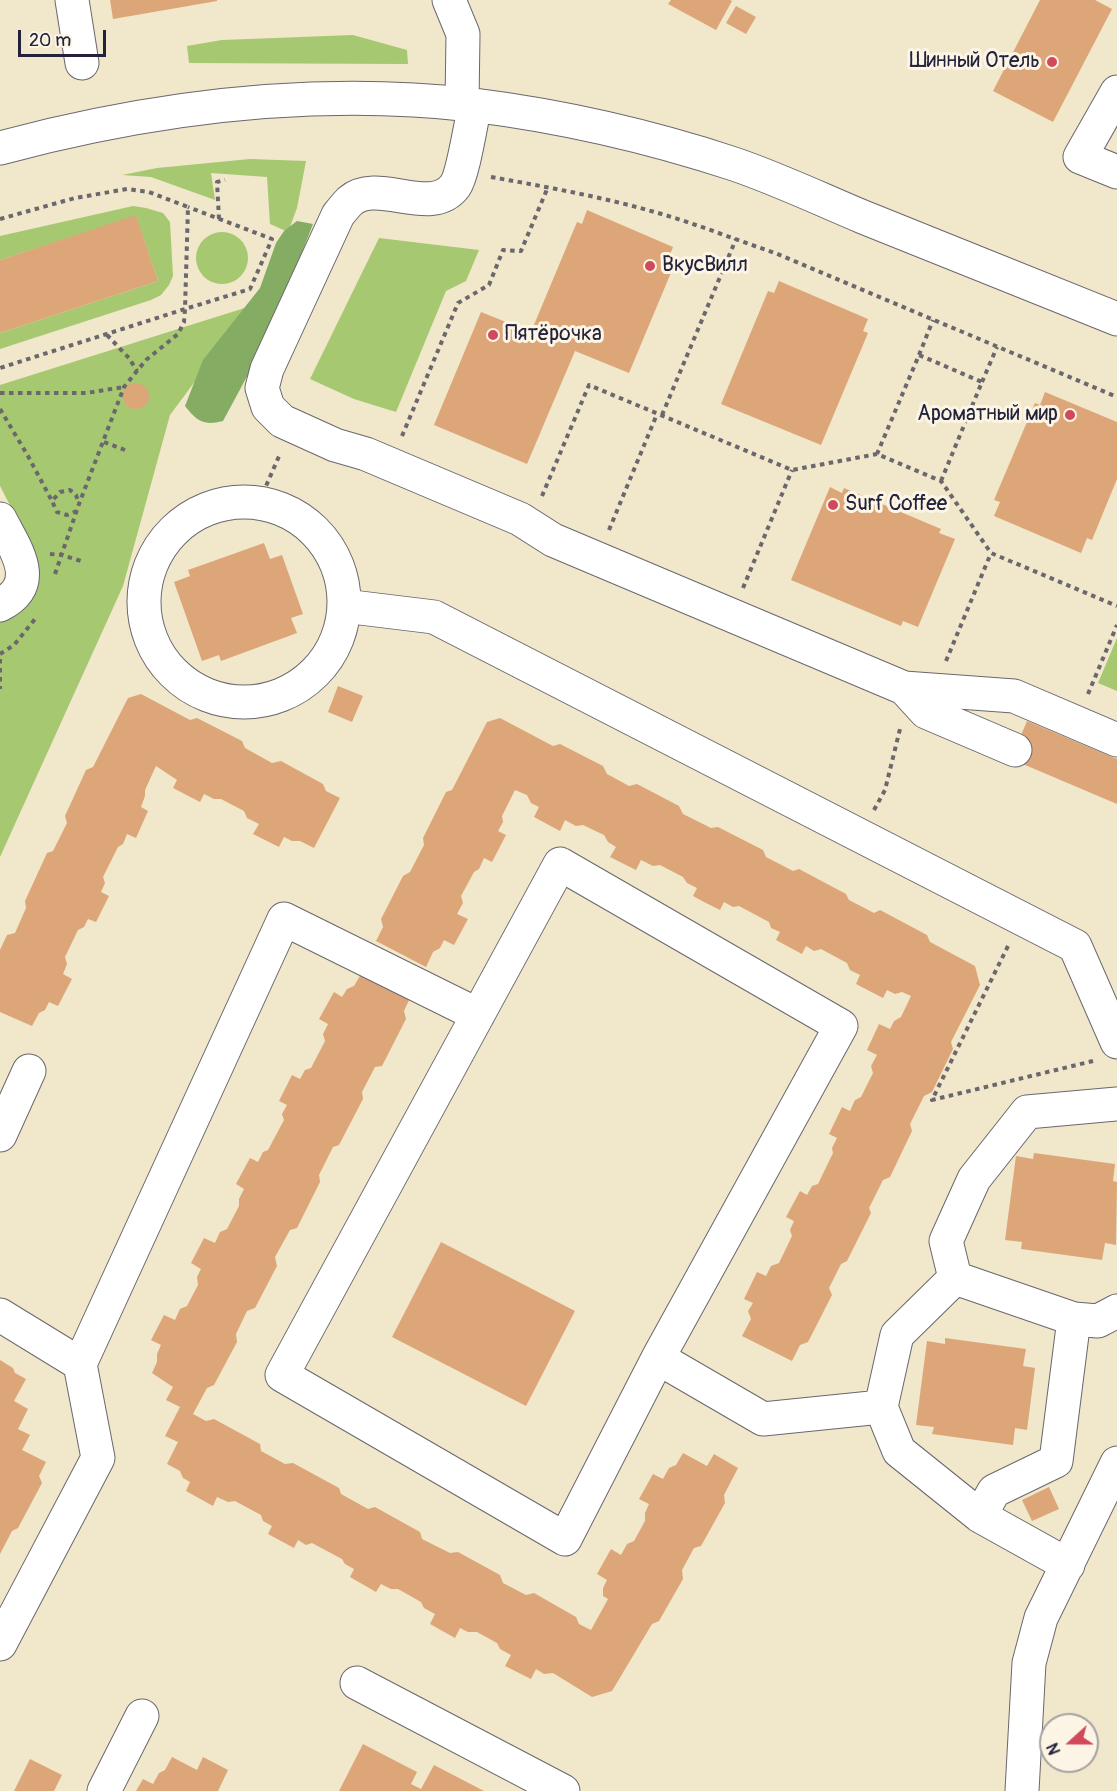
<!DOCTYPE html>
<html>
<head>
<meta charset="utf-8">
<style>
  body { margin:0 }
  #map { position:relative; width:1117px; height:1791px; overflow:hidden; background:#f1e7cb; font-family:Pangolin,sans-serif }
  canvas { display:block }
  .north { position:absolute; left:1039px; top:1713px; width:60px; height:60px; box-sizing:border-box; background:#fcf5e5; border:2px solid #a5a1a1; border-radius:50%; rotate:249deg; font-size:16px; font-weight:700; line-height:24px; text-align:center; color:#22223b }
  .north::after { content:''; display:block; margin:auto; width:21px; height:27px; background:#d1495b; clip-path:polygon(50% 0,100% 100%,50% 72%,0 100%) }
  .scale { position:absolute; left:18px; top:30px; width:88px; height:27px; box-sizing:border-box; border:3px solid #22223b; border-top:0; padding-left:8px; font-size:18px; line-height:21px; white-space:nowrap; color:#22223b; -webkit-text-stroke:4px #fcf5e5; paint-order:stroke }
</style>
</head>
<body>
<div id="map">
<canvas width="1117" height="1791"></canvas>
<div class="north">N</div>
<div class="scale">20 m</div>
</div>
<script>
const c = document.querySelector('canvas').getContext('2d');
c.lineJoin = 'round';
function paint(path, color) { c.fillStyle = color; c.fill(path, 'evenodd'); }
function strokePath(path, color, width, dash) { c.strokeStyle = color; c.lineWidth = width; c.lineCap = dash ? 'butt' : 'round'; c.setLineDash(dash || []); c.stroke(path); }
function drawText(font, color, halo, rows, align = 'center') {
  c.font = font + ' Pangolin,sans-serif'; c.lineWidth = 6; c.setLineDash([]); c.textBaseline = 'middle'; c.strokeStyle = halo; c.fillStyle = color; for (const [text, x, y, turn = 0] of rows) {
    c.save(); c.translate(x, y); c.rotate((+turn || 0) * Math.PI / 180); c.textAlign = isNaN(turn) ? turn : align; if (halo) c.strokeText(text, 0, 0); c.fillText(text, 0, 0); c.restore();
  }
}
const green = new Path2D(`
  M353 35 407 50 408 64 189 63 187 46 222 40Z
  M250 159 306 161 297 208 288 232 270 224 267 177 211 173 215 200 151 177 122 175 157 168Z
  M133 206 146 208 163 213 170 222 173 276 169 285 161 295 151 300 0 349V333L158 281 136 216 0 260V236Z
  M196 258a26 26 0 1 1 52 0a26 26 0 1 1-52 0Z
  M379 238 479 250 466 281 446 291 396 412 354 399 310 379Z
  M251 306 170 415 123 586 0 857V622L14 614 29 602 38 583 32 548 0 486V385Z
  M1117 638V691L1098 683Z`);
const forest = new Path2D(`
  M297 221 313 224 272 330 223 421C203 426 197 421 185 406L203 360 260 288 276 243 284 231Z`);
const building = new Path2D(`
  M110 0H217V1L113 19Z
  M671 0H730L732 1 716 30 668 4Z
  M1040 0H1095L1112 9 1053 122 993 91Z
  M736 6 756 17 746 34 726 23Z
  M587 210 673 247 668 260 675 263 629 373 575 351 527 464 434 425 481 312 531 332 577 222 582 224Z
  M136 215 158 281 0 333V260Z
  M779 281 868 319 863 331 868 333 821 445 721 404 768 291 774 293Z
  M123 396a13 13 0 1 1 26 0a13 13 0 1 1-26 0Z
  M1045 392 1117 422V479L1092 540 1087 538 1081 553 994 516 1000 502 994 500 1035 403 1040 405Z
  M830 487 842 493 844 488 941 529 939 533 955 539 918 627 903 621 901 626 791 580Z
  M264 543 270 559 282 555 303 614 291 618 297 633 221 661 219 655 202 661 174 582 190 576 188 570Z
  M338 686 363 696 352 722 328 712Z
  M141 694 190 720 197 718 242 741 245 748 272 763 281 761 323 784 326 791 340 798 314 848 300 841H292L284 837 279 847 253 834 259 824 247 818 244 811 221 799H214L204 794 200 802 173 788 177 780 156 766 145 790V796L141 807 148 811 136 838 127 834 123 844 118 847 103 877 105 883 101 892 109 896 96 922 88 919 84 927 78 930 65 957 67 964 63 974 72 979 58 1006 49 1002 45 1010 39 1013 32 1026 0 1012V950L7 935 15 933 26 908 25 901 47 853 53 851 67 823 65 816 86 770 93 767 128 698Z
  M500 718 553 746 560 744 603 766 607 774 629 786 637 784 679 806 683 814 711 828 718 827 763 850 766 857 793 871 799 869 846 894 849 900 874 913 880 910 927 935 930 942 975 966 980 985 951 1042 953 1049 932 1092 924 1096 910 1124 912 1131 890 1177 883 1180 869 1208 871 1213 847 1261 841 1264 829 1288 832 1295 808 1342 800 1345 792 1361 742 1336 751 1319 748 1311 753 1303 744 1299 757 1272 766 1276 771 1266 779 1263 792 1236 790 1230 794 1221 786 1217 800 1191 807 1195 812 1186 818 1184 833 1153 832 1148 837 1138 829 1134 842 1107 850 1111 855 1100 861 1097 873 1073 871 1066 877 1055 867 1050 879 1024 890 1029 894 1021 901 1017 911 996 902 992 895 994 887 990 883 998 856 984 860 975 850 970 847 963 821 949 814 951 806 946 802 954 776 940 780 932 771 928 769 922 739 906 733 907 724 902 720 910 706 903 693 896 697 888 687 883 683 877 660 865 653 866 641 860 636 870 610 857 616 847 608 842 604 835 583 825 576 826 565 820 560 831 534 817 539 807 531 803 527 795 515 790 502 816 503 822 498 831 506 835 492 862 484 858 479 869 474 872 461 896 463 903 457 914 468 919 454 945 444 940 440 948 433 952 426 967 376 941 383 927 381 919 403 876 410 872 424 845 423 838 446 792 452 790 487 722Z
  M1027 721 1117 759V804L1011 759Z
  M361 974 410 998 404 1011 406 1019 382 1066 375 1067 362 1092 363 1099 339 1145 333 1147 319 1175 320 1182 297 1228 290 1230 275 1257 277 1266 255 1308 247 1311 236 1334 237 1342 214 1385 207 1388 193 1414 206 1421 214 1419 260 1444 261 1451 285 1464 293 1463 339 1488 341 1494 368 1509 375 1507 420 1532 422 1539 450 1553 458 1552 500 1575 503 1583 526 1595 534 1593 576 1617 579 1624 591 1630 608 1599 603 1596V1588L607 1580 597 1574 611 1549 621 1555 627 1544 634 1541 645 1521V1513L649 1504 639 1499 653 1474 663 1479 669 1468 676 1465 683 1453 707 1466 714 1454 738 1468 724 1495 725 1503 701 1546 694 1548 682 1570 683 1579 659 1621 652 1624 612 1691 592 1697 553 1673 544 1674 536 1669 531 1679 505 1666 511 1655 500 1649 497 1643 477 1632H468L460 1628 455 1638 430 1624 435 1614 424 1608 421 1602 398 1589H391L381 1584 376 1592 350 1577 354 1569 345 1564 342 1559 312 1543 306 1545 298 1540 294 1548 268 1534 272 1526 263 1521 261 1515 235 1501 228 1502 217 1497 213 1506 186 1491 190 1482 183 1478 180 1471 167 1464 178 1442 165 1436 180 1407 166 1400 173 1387 152 1373 157 1362V1354L161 1345 151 1340 164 1315 175 1320 180 1309 187 1306 198 1285 197 1277 201 1269 191 1263 204 1238 215 1243 220 1232 227 1229 239 1206V1199L244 1189 236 1184 250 1158 258 1162 263 1152 268 1150 284 1120 282 1114 287 1105 279 1101 292 1075 300 1079 305 1070 311 1068 325 1041 323 1034 328 1024 319 1019 334 992 342 997 347 989 354 986Z
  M1034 1153 1115 1164 1113 1181 1117 1182 1116 1245 1105 1243 1102 1260 1021 1249 1022 1242 1005 1240 1016 1156 1033 1159Z
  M441 1242 575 1311 526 1406 392 1337Z
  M945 1338 1026 1349 1023 1366 1035 1368 1027 1430 1015 1428 1013 1445 932 1434 934 1427 916 1425 927 1341 945 1344Z
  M0 1360 13 1368 15 1373 26 1379 14 1401 28 1409 18 1429 30 1435 22 1450 46 1462 39 1476 42 1483 18 1528 12 1531 0 1554Z
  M1049 1487 1059 1509 1032 1521 1022 1500Z
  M363 1744 417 1772 411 1784 421 1789 434 1765 484 1791H339Z
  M172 1757 197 1770 203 1757 228 1770 218 1791H136L143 1779 153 1784 159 1773 165 1770Z
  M30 1759 62 1775 54 1791H14Z`);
const path = new Path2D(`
  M491 177C547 187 603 197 658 213 697 224 736 240 775 253L1117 397
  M0 219 75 198 127 189 149 192 188 207 185 309 0 368
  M219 219 217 182 225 180
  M107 335 129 358 137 371
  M919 355 933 320
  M982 382 997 347
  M0 393H86L124 387
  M0 409 28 456 52 501
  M662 415 736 239
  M402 436 458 303 489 285 503 250 521 251 548 187
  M104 442 125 450
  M941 481 982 382 919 355 877 454 941 481 991 553 1117 606
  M542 496 589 385 792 470 877 454
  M259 502 280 454
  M77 511 67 515 57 512 52 501 60 492 70 490 76 495 79 504
  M609 530 657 414
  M50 554 62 555 81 561
  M55 574 79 504 124 387 146 360 178 334 184 322 185 309 250 289 272 239 188 207
  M743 588 792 470
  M0 654 14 645 35 619
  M0 659V689
  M946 661 991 553
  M1088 694 1117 625
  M874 810 885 790 900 729
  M1008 946 932 1100 1093 1061`);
const minor = new Path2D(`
  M72 0 82 63
  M449 0 463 34 462 104
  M1117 92 1080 157 1117 172
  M475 105C471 122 463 175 455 186 431 218 378 177 350 201 346 205 342 210 338 215L267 369 262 388 268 407 282 421 335 445 366 454 520 519 553 540 904 688 1014 696 1117 740
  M0 148C153 107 315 87 473 105 561 116 649 136 734 164 778 179 820 199 863 217 948 251 1032 285 1117 319
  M144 602a100 100 0 1 1 200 0a100 100 0 1 1-200 0Z
  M0 519C15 549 42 583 0 605
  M344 606 434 617 1075 946 1117 1042
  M904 688 926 712 1015 750
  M0 1135 29 1071
  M955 1278 897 1335 881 1407 899 1451 980 1516 1068 1565
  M955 1278 946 1241 974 1179 1027 1112 1117 1104
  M955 1278 1074 1319 1098 1321 1117 1311
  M0 1315 80 1364 98 1458 0 1644
  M658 1358 565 1539 282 1375 560 864 841 1026 658 1358 763 1419 881 1407
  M80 1364 284 919 478 1015
  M980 1516 994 1491 1056 1461 1074 1319
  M357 1683 563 1791
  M104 1791 142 1716
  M1022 1791 1029 1663 1041 1618 1117 1463`);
const markers = [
  [1052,62,6,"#d1495b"],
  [650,266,6,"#d1495b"],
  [493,335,6,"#d1495b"],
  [1070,415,6,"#d1495b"],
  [833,505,6,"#d1495b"]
];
const poiNames = [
  ["Шинный Отель",1040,62,"right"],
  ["ВкусВилл",662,266],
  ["Пятёрочка",505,335],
  ["Ароматный мир",1058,415,"right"],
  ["Surf Coffee",845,505]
];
paint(green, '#a6c870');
paint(forest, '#84ac62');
paint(building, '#dca678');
strokePath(minor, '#6a676d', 35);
strokePath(path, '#6a676d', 4, [4.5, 4.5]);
strokePath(minor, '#fff', 33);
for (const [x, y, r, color] of markers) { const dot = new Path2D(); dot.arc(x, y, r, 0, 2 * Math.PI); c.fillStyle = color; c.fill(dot); strokePath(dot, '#fcf5e5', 2); }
drawText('21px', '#22223b', '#fcf5e5', poiNames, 'left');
</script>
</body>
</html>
